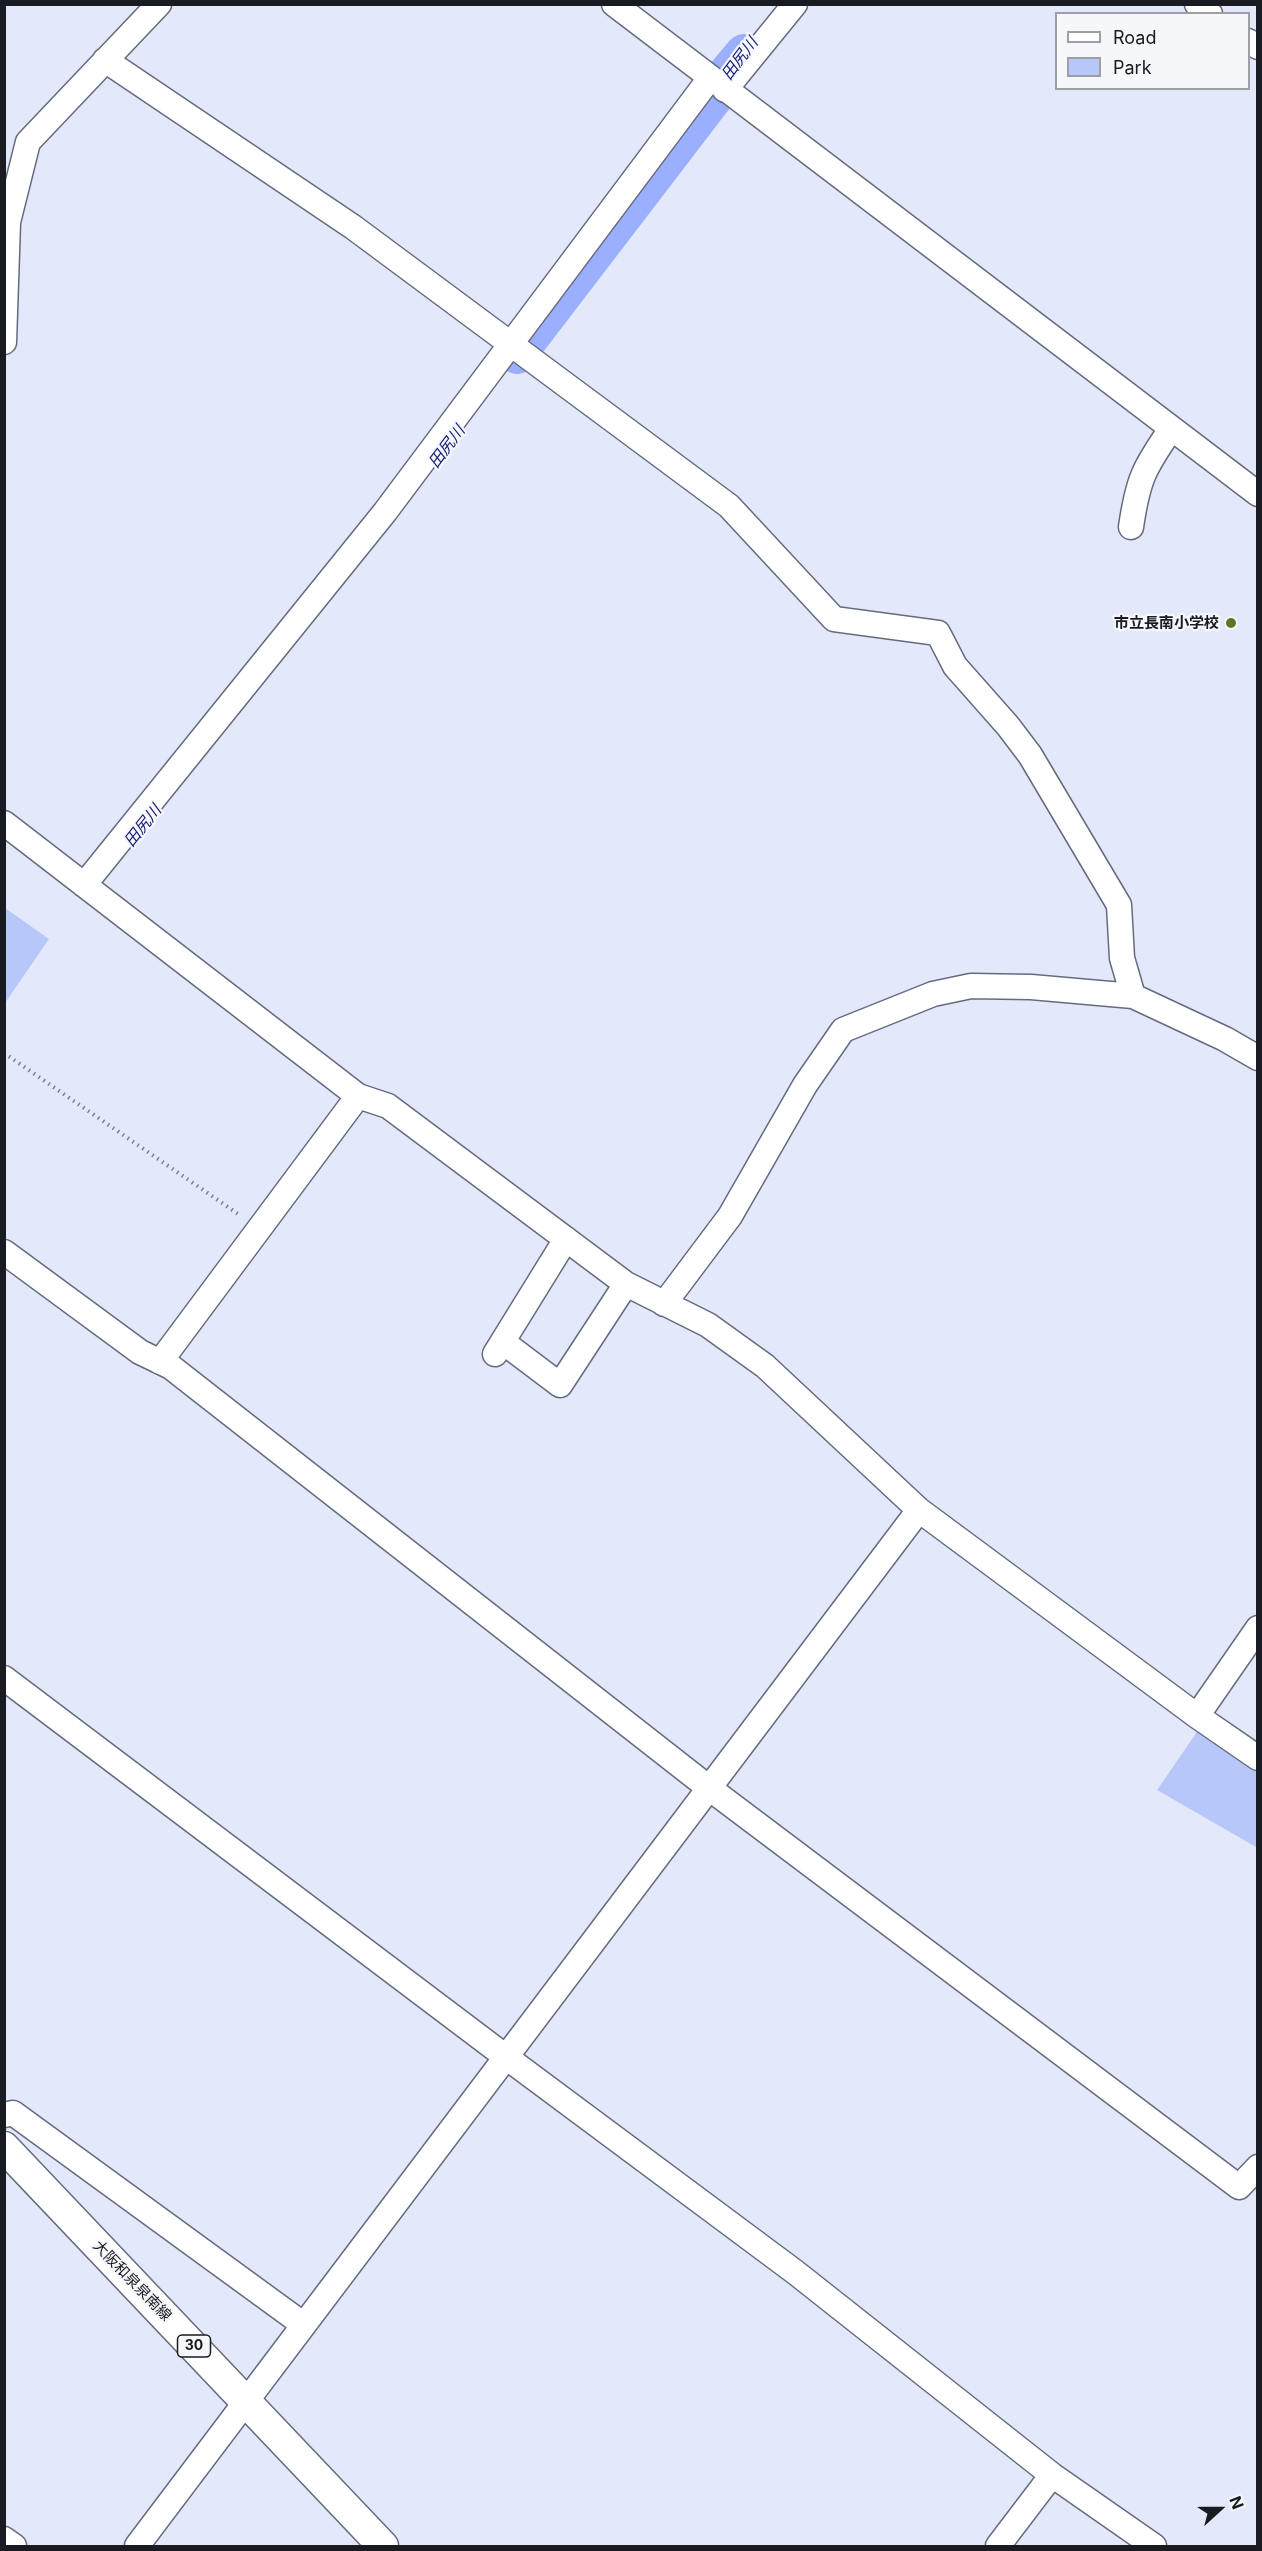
<!DOCTYPE html>
<html>
<head>
<meta charset="utf-8">
<style>
  body { margin:0 }
  #map { position:relative; width:1262px; height:2551px; overflow:hidden; background:#e3e9fb; font-family:Inter,sans-serif }
  canvas { display:block }
  .frame { position:absolute; inset:0; border:6px solid #191b23; pointer-events:none }
  .legend { position:absolute; left:1055px; top:12px; width:195px; height:78px; box-sizing:border-box; background:#f5f7fb; border:2px solid #9d9fa5; margin:0; padding:8px 10px; list-style:none; font-size:18px; color:#191b23 }
  .legend li { display:flex; align-items:center; gap:12px; height:30px }
  .legend b { width:30px; border:2px solid #9d9fa5 }
  .north { position:absolute; left:1190px; top:2479px; width:60px; height:60px; -webkit-text-stroke:4px #f5f7fb; paint-order:stroke; rotate:69deg; font-size:16px; font-weight:700; line-height:24px; text-align:center; color:#191b23 }
  .north::after { content:''; display:block; margin:auto; width:21px; height:27px; background:#191b23; clip-path:polygon(50% 0,100% 100%,50% 72%,0 100%) }
</style>
</head>
<body>
<div id="map">
<canvas width="1262" height="2551"></canvas>
<div class="frame"></div>
<ul class="legend">
<li><b style="height:8px;background:#fff"></b>Road</li>
<li><b style="height:16px;background:#b8c7fa"></b>Park</li>
</ul>
<div class="north">N</div>
</div>
<script>
const c = document.querySelector('canvas').getContext('2d');
c.lineJoin = 'round';
function paint(path, color) { c.fillStyle = color; c.fill(path, 'evenodd'); }
function strokePath(path, color, width, dash) { c.strokeStyle = color; c.lineWidth = width; c.lineCap = dash ? 'butt' : 'round'; c.setLineDash(dash || []); c.stroke(path); }
function drawText(font, color, halo, rows, align = 'center') {
  c.font = font + ' Inter,"Noto Sans JP",sans-serif'; c.lineWidth = 4.5; c.setLineDash([]); c.textBaseline = 'middle'; c.strokeStyle = halo; c.fillStyle = color; for (const [text, x, y, turn = 0] of rows) {
    c.save(); c.translate(x, y); c.rotate((+turn || 0) * Math.PI / 180); c.textAlign = isNaN(turn) ? turn : align; if (halo) c.strokeText(text, 0, 0); c.fillText(text, 0, 0); c.restore();
  }
}
const green = new Path2D(`
  M5 908 49 939 5 1003Z
  M1199 1729 1257 1772 1256 1847 1157 1790Z`);
const river = new Path2D(`
  M517 355 713 99 728 72 744 53`);
const path = new Path2D(`
  M4 1053 241 1216`);
const minor = new Path2D(`
  M614 4 1258 494
  M1197 4 1210 14
  M1248 41 1258 47
  M105 60 353 227 729 506 834 619 938 633 955 666 1008 726 1030 755 1119 905 1122 958 1133 996
  M725 90 795 4
  M4 342 8 222 28 142 159 4
  M1131 527C1138 479 1144 468 1171 429
  M4 823 358 1096 388 1106 626 1284 708 1325 765 1366 919 1510 1197 1716 1258 1758
  M84 885 385 512 710 78
  M4 1252 140 1352 171 1367 709 1788 1239 2187 1258 2167
  M664 1304 730 1216 805 1085 843 1030 933 994 971 986 1031 987 1133 996 1225 1039 1258 1058
  M503 1342 560 1385 626 1284
  M495 1354 566 1239
  M160 1362 358 1096
  M4 1678 506 2057 795 2272 1052 2475 1154 2546
  M1197 1716 1258 1628
  M4 2115 13 2113 304 2325
  M4 2539 14 2546
  M137 2546 919 1510
  M998 2546 1052 2475`);
const major = new Path2D(`
  M4 2147 383 2546`);
const markers = [
  [1231,623,6,"#627524"]
];
const shields = [
  [194,2346,33]
];
const shieldNames = [
  ["30",194,2346]
];
const poiNames = [
  ["市立長南小学校",1219,623]
];
const streetNames = [
  ["大阪和泉泉南線",132,2281,46]
];
const waterNames = [
  ["田尻川",740,59,-53],
  ["田尻川",447,447,-53],
  ["田尻川",143,826,-51]
];
paint(green, '#b8c7fa');
strokePath(river, '#9ab0fe', 38);
strokePath(minor, '#656b7e', 27);
strokePath(major, '#656b7e', 33);
strokePath(path, '#7c808d', 4, [1.5, 4.5]);
strokePath(minor, '#fff', 24);
strokePath(major, '#fff', 30);
for (const [x, y, r, color] of markers) { const dot = new Path2D(); dot.arc(x, y, r, 0, 2 * Math.PI); c.fillStyle = color; c.fill(dot); strokePath(dot, '#f5f7fb', 2); }
for (const [x, y, w] of shields) { const box = new Path2D(); box.roundRect(x - w / 2, y - 11, w, 22, 4.5); c.fillStyle = '#f5f7fb'; c.fill(box); strokePath(box, '#191b23', 1.5); }
drawText('bold 14px', '#191b23', null, shieldNames);
drawText('bold 15px', '#191b23', '#f5f7fb', poiNames, 'right');
drawText('15px', '#191b23', '#f5f7fb', streetNames);
drawText('italic 16px', '#1b2077', '#f5f7fb', waterNames);
</script>
</body>
</html>
